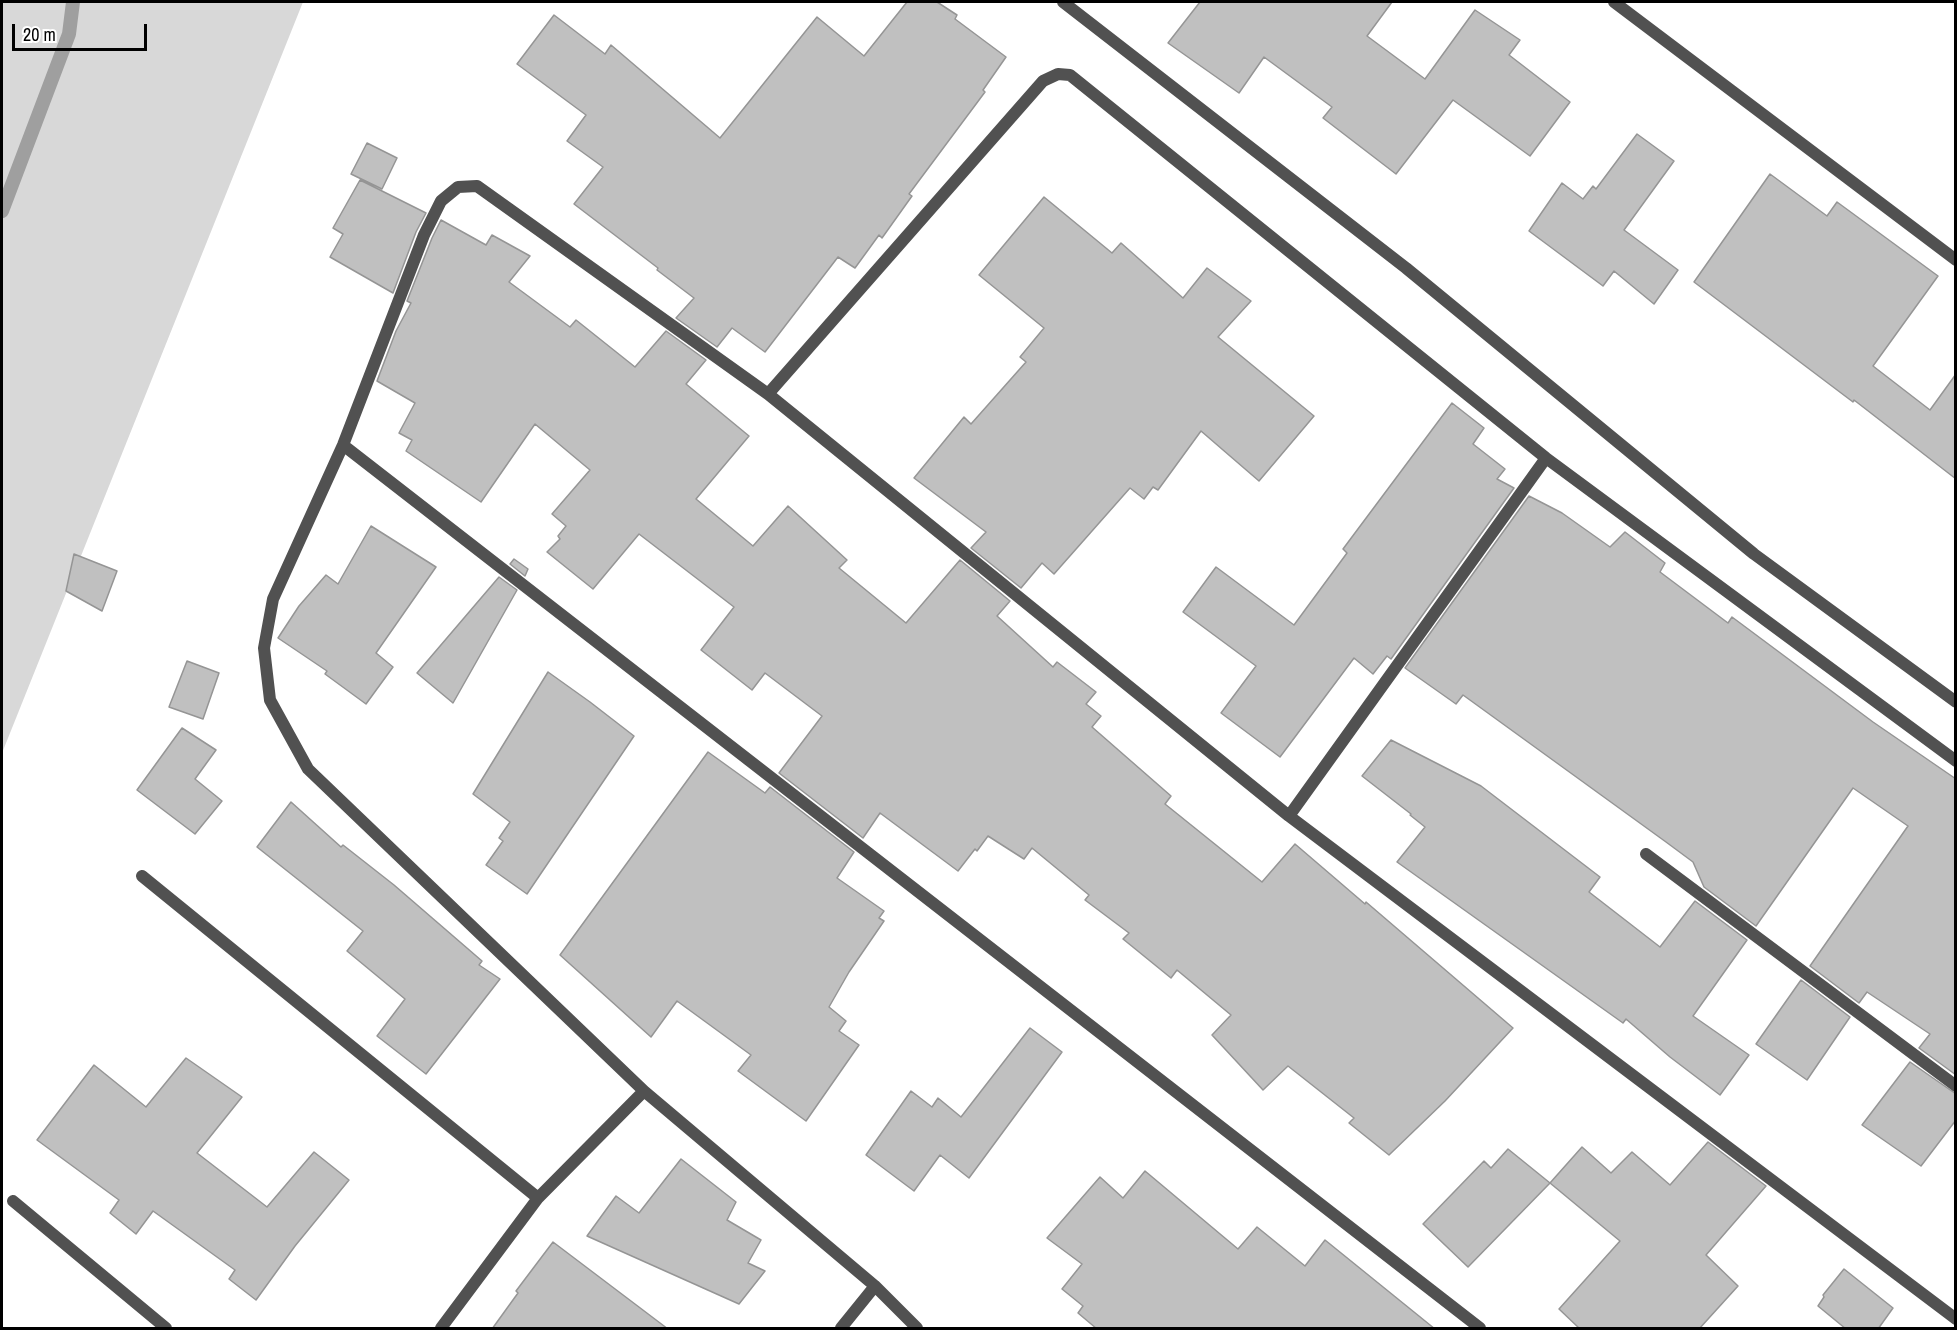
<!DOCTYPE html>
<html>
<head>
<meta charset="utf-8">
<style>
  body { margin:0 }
  #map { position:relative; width:1957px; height:1330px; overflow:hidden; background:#fff; font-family:"Archivo Narrow",sans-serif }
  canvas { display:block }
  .frame { position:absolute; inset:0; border:3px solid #000; pointer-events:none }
  .scale { position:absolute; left:12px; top:24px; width:135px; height:27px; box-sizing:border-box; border:3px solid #000; border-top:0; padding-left:8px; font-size:18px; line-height:21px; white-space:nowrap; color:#000; -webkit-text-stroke:4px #fff; paint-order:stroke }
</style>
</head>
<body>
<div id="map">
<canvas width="1957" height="1330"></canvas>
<div class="frame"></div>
<div class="scale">20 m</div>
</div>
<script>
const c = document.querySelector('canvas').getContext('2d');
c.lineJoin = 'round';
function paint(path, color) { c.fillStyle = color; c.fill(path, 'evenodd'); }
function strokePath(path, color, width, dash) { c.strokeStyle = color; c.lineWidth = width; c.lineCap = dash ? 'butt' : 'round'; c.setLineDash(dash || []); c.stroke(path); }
const green = new Path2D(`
  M2 2H303L2 753Z`);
const stream = new Path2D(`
  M2 211 69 34 73 2`);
const building = new Path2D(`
  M907 2H937L957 15 955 19 1006 57 983 90 985 92 909 194 912 196 882 238 879 235 855 268 838 257 765 352 732 328 717 347 676 318 694 298 657 270 658 268 574 204 603 167 567 141 586 115 517 64 554 15 605 54 611 45 720 138 817 17 864 56Z
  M1200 2H1392L1367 36 1425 79 1475 10 1520 40 1509 55 1570 102 1530 156 1453 100 1396 174 1323 118 1332 107 1264 57 1239 93 1168 43Z
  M1637 134 1674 161 1624 230 1678 270 1654 304 1614 271 1603 286 1529 231 1562 183 1583 199 1593 186 1596 189Z
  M367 143 397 158 382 189 351 174Z
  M1770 174 1827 216 1837 202 1938 276 1873 366 1930 410 1956 374V479L1854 400 1853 402 1694 282Z
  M360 180 426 213 416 232 393 293 330 257 343 234 333 228Z
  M1044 197 1112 253 1121 243 1183 298 1207 268 1251 301 1218 337 1314 416 1259 481 1201 431 1158 490 1153 487 1144 499 1130 488 1054 574 1042 563 1021 588 971 548 986 532 914 478 964 417 971 424 1026 362 1020 357 1044 328 979 275Z
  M441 220 486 245 492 235 530 256 509 282 570 327 576 320 635 367 666 331 706 360 686 384 749 436 696 499 753 546 788 506 847 560 839 568 906 623 960 560 1010 601 997 616 1053 667 1057 662 1096 692 1086 704 1101 716 1092 727 1171 796 1165 804 1262 882 1295 844 1365 904 1366 902 1513 1028 1445 1101 1389 1155 1349 1123 1354 1118 1288 1066 1263 1090 1212 1035 1231 1015 1177 970 1171 978 1123 939 1129 933 1085 900 1089 895 1032 848 1024 859 988 836 977 851 975 849 958 871 880 813 863 838 779 773 822 716 765 673 752 690 701 650 734 607 639 534 593 589 547 552 560 539 558 536 566 526 552 514 590 470 535 424 481 502 406 451 412 440 399 433 415 403 377 381 396 331 411 303 407 301 432 238Z
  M1452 403 1484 428 1473 444 1505 469 1497 479 1514 488 1391 659 1387 656 1373 674 1354 658 1280 757 1221 713 1256 666 1183 612 1216 567 1294 625 1347 553 1343 549Z
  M1529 496 1562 513 1610 547 1625 532 1665 563 1660 572 1728 623 1732 617 1873 722 1956 779V1075L1919 1048 1930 1034 1867 992 1859 1003 1810 966 1908 826 1853 788 1756 926 1704 887 1693 862 1666 842 1463 695 1456 704 1405 668Z
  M371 526 436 567 376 653 393 667 366 704 325 674 327 671 278 638 299 606 326 575 338 584Z
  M74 554 117 571 102 611 66 591Z
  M514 559 528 569 525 576 510 564Z
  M499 577 517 590 453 703 417 673Z
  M187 661 219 673 203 719 169 707Z
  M548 672 590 702 634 736 527 894 486 865 503 841 499 838 510 822 473 794Z
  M182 728 216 750 195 779 222 801 195 834 137 790Z
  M1391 740 1481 786 1600 877 1589 892 1660 947 1695 901 1747 940 1693 1016 1749 1055 1720 1095 1670 1057 1626 1019 1623 1023 1397 862 1425 827 1410 815 1411 814 1362 776Z
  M708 752 765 793 770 787 854 852 837 878 884 911 879 918 884 921 849 972 829 1007 846 1021 839 1031 859 1045 806 1121 738 1071 751 1055 677 1001 651 1037 560 955Z
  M291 802 341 847 343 845 394 885 482 961 479 965 500 979 426 1074 377 1036 405 999 347 951 363 931 257 847Z
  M1801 980 1850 1017 1807 1080 1756 1044Z
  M1030 1028 1062 1052 969 1178 940 1155 914 1191 866 1155 911 1091 932 1107 938 1098 961 1117Z
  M186 1058 242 1097 197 1153 267 1207 314 1152 349 1180 295 1246 256 1300 229 1279 235 1270 153 1211 136 1234 110 1213 119 1200 37 1140 94 1065 146 1107Z
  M1910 1062 1956 1094V1120L1921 1166 1862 1125Z
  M1708 1142 1766 1186 1706 1255 1738 1286 1699 1329H1580L1559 1309 1620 1241 1550 1183 1582 1147 1611 1173 1632 1152 1670 1185Z
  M1508 1149 1550 1183 1468 1267 1423 1224 1484 1161 1491 1168Z
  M681 1159 736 1202 727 1220 761 1240 748 1263 765 1271 739 1304 587 1236 616 1196 639 1213Z
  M1145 1171 1238 1249 1257 1227 1305 1266 1325 1240 1435 1329H1097L1078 1313 1083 1306 1062 1289 1082 1264 1047 1238 1100 1177 1123 1198Z
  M553 1242 668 1329H492L518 1293 516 1291Z
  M1844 1269 1893 1308 1878 1329H1846L1818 1306 1824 1297 1823 1295Z`);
const minor = new Path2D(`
  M1063 2 1406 268 1754 554 1956 702
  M1614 2 1956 260
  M768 394 1043 81 1058 74 1070 75 1546 458 1956 761
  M343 445 1480 1328
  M1289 816 1546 458
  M1646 854 1956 1086
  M142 876 538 1198
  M13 1201 166 1328
  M441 1328 538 1198 644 1091
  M841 1328 875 1286
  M917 1328 875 1286 644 1091 308 769 270 700 264 648 273 599 343 445 424 235 441 201 458 187 477 186 768 394 1289 816 1956 1319`);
paint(green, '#d8d8d8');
strokePath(stream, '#9f9f9f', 14);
paint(building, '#c0c0c0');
strokePath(building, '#959595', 1.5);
strokePath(minor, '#515151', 12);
</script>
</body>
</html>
